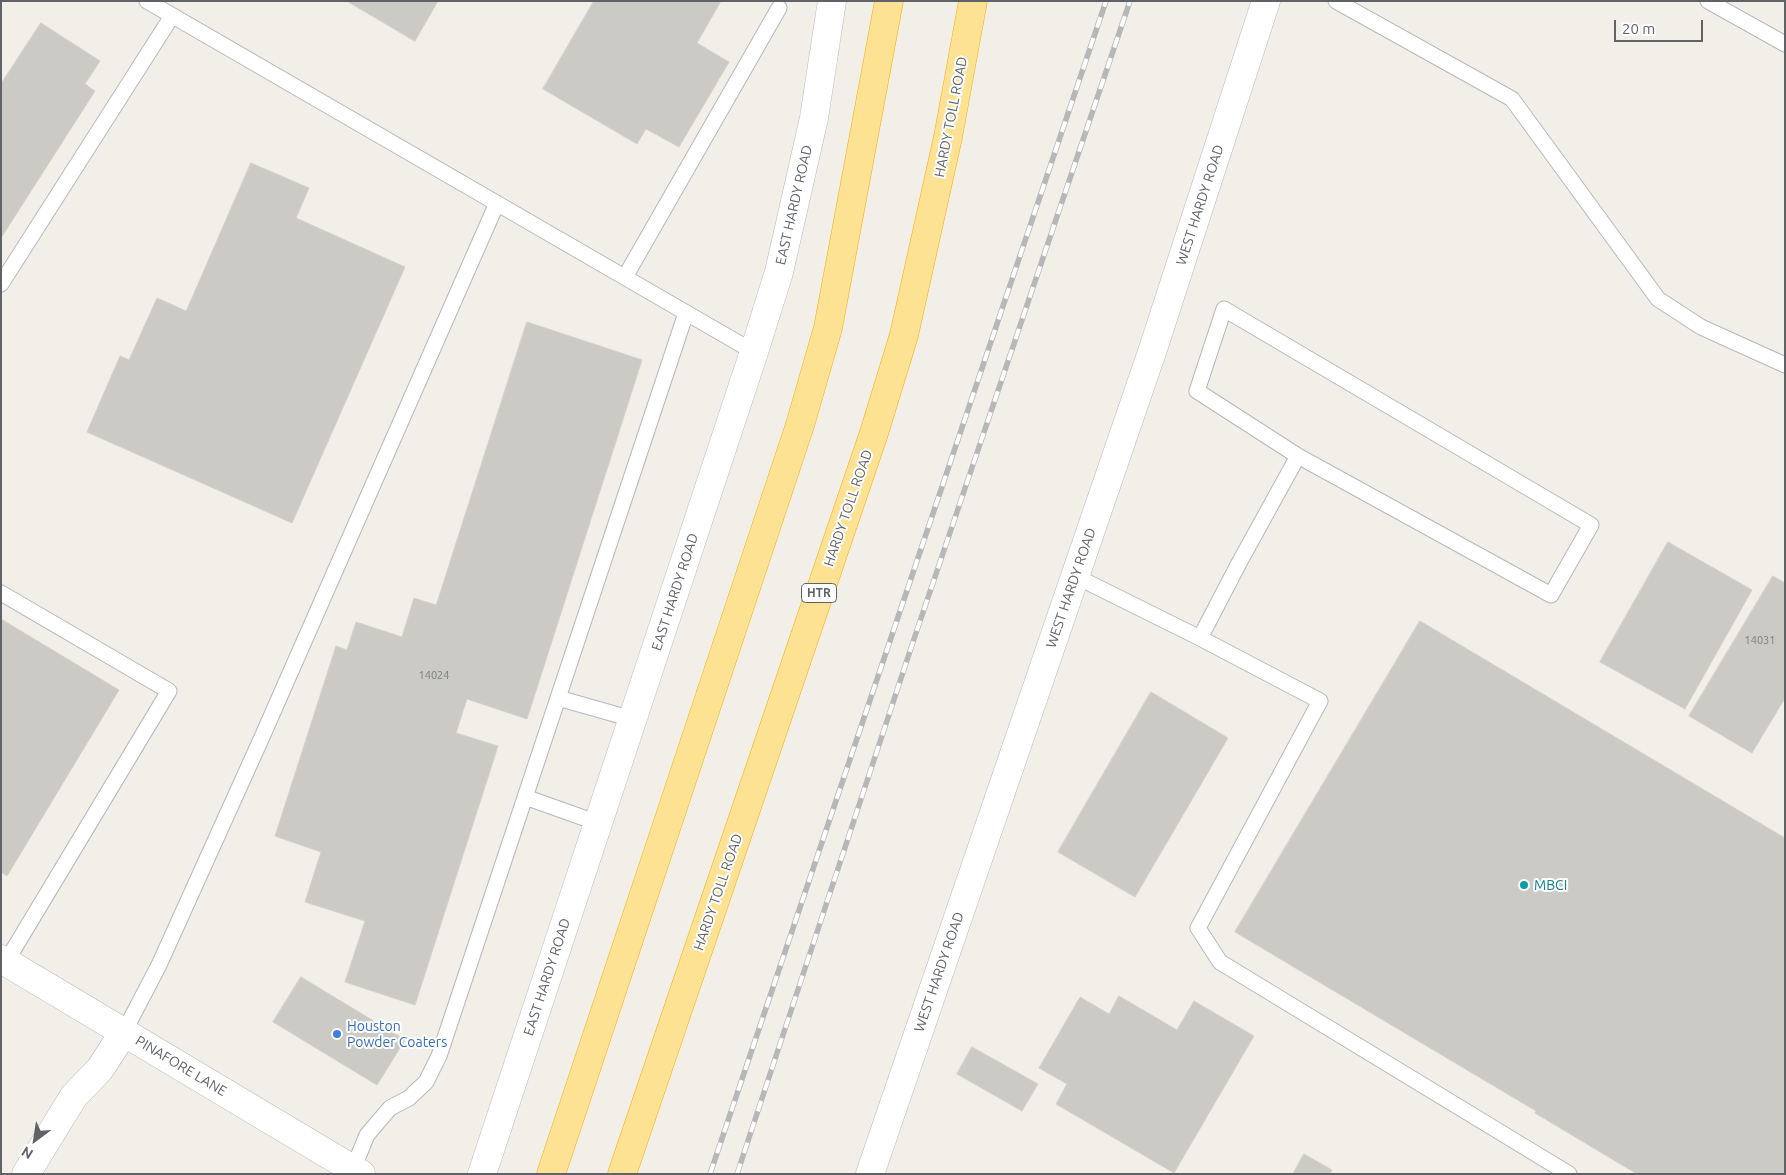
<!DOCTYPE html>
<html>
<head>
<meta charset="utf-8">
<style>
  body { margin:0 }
  #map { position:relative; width:1786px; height:1175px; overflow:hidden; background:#f1efe8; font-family:Ubuntu,sans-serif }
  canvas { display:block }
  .frame { position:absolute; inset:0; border:2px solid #5f6368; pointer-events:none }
  .north { position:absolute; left:10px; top:1115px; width:50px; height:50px; -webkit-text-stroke:4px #fff; paint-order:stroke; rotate:211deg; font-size:14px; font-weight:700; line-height:20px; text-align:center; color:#5f6368 }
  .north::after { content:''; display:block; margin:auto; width:18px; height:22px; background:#5f6368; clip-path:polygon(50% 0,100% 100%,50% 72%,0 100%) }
  .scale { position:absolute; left:1614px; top:20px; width:89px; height:22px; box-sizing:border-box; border:2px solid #5f6368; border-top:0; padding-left:6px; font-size:15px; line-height:18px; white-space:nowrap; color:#5f6368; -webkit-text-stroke:4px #fff; paint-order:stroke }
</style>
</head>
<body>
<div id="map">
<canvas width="1786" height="1175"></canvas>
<div class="frame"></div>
<div class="north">N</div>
<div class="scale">20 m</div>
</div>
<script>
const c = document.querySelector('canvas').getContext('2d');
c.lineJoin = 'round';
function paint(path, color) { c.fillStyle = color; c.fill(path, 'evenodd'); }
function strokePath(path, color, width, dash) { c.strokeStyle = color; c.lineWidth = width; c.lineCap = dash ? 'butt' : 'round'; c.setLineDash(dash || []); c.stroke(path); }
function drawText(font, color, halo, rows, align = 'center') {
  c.font = font + ' Ubuntu,sans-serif'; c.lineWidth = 4; c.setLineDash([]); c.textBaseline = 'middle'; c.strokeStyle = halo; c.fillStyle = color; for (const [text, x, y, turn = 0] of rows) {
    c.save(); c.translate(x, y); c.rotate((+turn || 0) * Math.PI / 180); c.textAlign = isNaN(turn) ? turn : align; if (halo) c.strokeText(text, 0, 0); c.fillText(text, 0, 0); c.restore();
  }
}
const building = new Path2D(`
  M347 1H438L415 41Z
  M594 1H721L697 43 729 62 679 147 646 129 637 144 543 89Z
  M41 23 100 61 85 84 95 91 1 238V84Z
  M251 163 309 188 296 218 405 267 292 523 87 432 120 356 129 360 157 298 186 311Z
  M527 322 642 360 527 719 467 699 456 733 498 746 415 1005 345 982 365 921 305 902 321 852 275 836 336 646 347 650 356 622 402 637 414 598 436 605Z
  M1668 542 1752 590 1685 709 1600 662Z
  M1773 576 1785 583V698L1752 753 1689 716Z
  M1 619 119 690 7 876 1 872Z
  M1420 621 1785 838V1174H1637L1535 1113 1536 1111 1235 932Z
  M1151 692 1228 738 1135 897 1058 852Z
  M301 977 405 1040 377 1085 273 1022Z
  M1119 996 1177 1030 1194 1001 1254 1036 1174 1173 1056 1104 1067 1084 1039 1068 1080 997 1109 1014Z
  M972 1047 1038 1084 1022 1111 957 1074Z
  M1304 1154 1332 1170 1330 1174H1293Z`);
const service = new Path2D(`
  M147 1 754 352
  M1336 1 1512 99 1658 299 1701 327 1785 365
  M1708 1 1785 44
  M625 277 779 8
  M1 284 172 16
  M1224 309 1591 525 1551 595 1298 456 1197 391Z
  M1075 576 1200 638 1320 701 1198 928 1220 962 1569 1174
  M1 593 169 691 6 962
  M1200 638 1239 563 1298 456
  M558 698 632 719
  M525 797 598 823
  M124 1032 159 965 262 737 497 203
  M353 1169 367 1135 390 1108 409 1098 426 1082 439 1056 686 313`);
const minor = new Path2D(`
  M1 959 361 1174
  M26 1174 74 1096 100 1069 124 1032`);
const secondary = new Path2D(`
  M482 1174 754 352 779 272 814 118 832 1
  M870 1174 1153 349 1266 1`);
const motorway = new Path2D(`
  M551 1174 800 425 828 328 889 1
  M622 1174 874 433 904 335 948 137 973 1`);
const rail = new Path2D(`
  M710 1174 1106 1
  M737 1174 916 633 1130 1`);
const markers = [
  [1524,885,5,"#0f9aa8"],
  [337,1034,5,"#3f7fe0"]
];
const numberNames = [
  ["14031",1760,640],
  ["14024",434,675]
];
const shields = [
  [819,593,35]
];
const shieldNames = [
  ["HTR",819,593]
];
const streetNames = [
  ["HARDY TOLL ROAD",951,117,-79],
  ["EAST HARDY ROAD",794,205,-77],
  ["WEST HARDY ROAD",1200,205,-72],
  ["HARDY TOLL ROAD",848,508,-71],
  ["WEST HARDY ROAD",1071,588,-71],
  ["EAST HARDY ROAD",675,592,-72],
  ["HARDY TOLL ROAD",718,892,-71],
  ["WEST HARDY ROAD",939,972,-71],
  ["EAST HARDY ROAD",547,977,-72],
  ["PINAFORE LANE",181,1066,31]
];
const cultureNames = [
  ["MBCI",1534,885]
];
const shopNames = [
  ["Houston",347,1026],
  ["Powder Coaters",347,1042]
];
paint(building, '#cccac5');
strokePath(building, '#d6d1c6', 1);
strokePath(service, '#b5b8bc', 17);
strokePath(minor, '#b5b8bc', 29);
strokePath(secondary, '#b6babf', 29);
strokePath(motorway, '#f9ab00', 29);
strokePath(service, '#fff', 15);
strokePath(minor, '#fff', 28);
strokePath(secondary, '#fff', 28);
strokePath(motorway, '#fde293', 28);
strokePath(rail, '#b6b7b8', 5.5);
strokePath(rail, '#fff', 4, [11]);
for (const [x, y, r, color] of markers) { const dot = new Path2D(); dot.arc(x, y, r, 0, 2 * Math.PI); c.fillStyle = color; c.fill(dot); strokePath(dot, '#fff', 2); }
drawText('11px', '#7a7d7f', null, numberNames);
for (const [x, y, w] of shields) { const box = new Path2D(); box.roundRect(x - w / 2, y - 9.5, w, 19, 4); c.fillStyle = '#fff'; c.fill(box); strokePath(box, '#5f6368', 1); }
drawText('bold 12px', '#5f6368', null, shieldNames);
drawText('14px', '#5f6368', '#fff', streetNames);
drawText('14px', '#0d838f', '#fff', cultureNames, 'left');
drawText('14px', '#366cbe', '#fff', shopNames, 'left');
</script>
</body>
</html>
